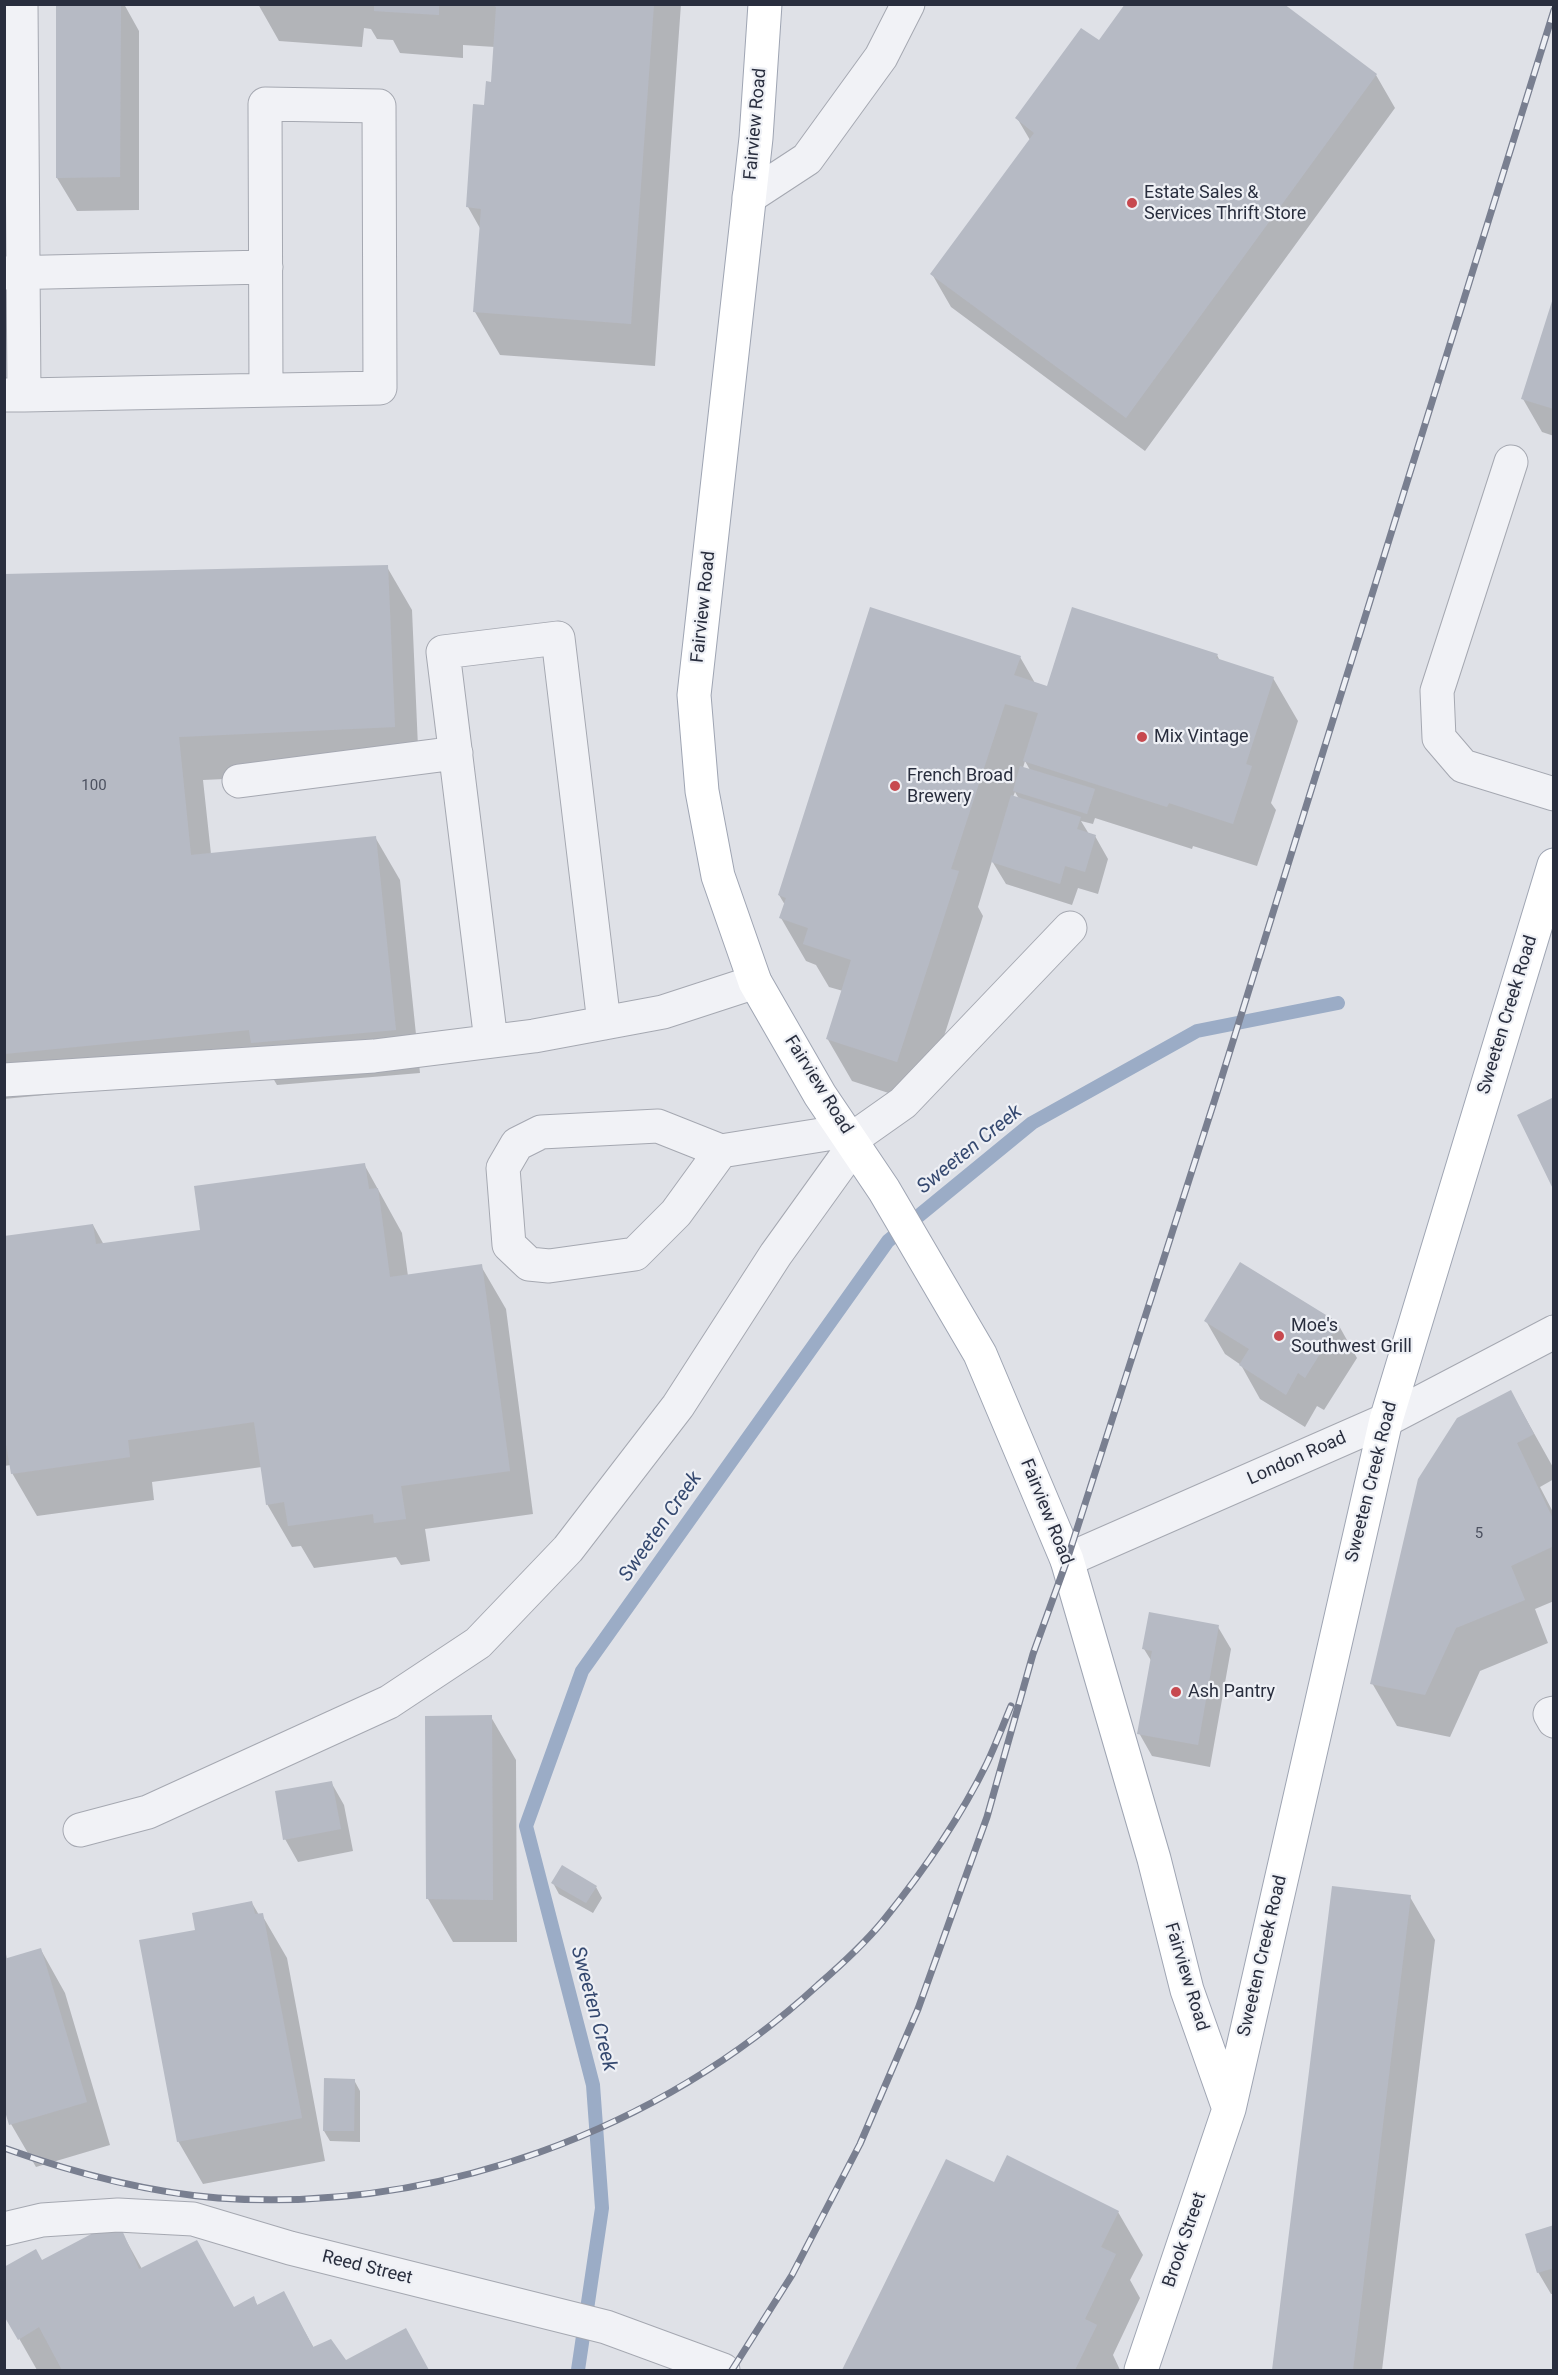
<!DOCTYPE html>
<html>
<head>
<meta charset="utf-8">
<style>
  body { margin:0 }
  #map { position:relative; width:1558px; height:2375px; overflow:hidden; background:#dfe1e7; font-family:Roboto,sans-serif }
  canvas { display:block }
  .frame { position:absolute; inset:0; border:6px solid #292e3e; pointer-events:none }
</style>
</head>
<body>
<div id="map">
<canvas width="1558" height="2375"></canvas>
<div class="frame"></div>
</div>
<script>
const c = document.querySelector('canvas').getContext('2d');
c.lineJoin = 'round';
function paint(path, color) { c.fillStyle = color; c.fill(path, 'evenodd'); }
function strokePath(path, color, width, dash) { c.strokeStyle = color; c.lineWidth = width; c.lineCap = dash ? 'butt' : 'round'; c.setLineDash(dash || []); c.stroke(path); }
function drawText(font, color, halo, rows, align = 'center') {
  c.font = font + ' Roboto,sans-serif'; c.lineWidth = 4.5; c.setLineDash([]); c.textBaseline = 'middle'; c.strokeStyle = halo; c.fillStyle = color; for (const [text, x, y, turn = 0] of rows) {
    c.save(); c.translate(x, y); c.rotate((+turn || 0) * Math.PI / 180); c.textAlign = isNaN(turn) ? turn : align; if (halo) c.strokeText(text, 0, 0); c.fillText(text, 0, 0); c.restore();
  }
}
const shadow = new Path2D(`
  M57 4H124L139 31V210L77 211 57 178Z
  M258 4H681L655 366 500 355 475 312 481 230 468 207 485 107 492 84 495 47 463 45V58L400 53 393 40 377 39 371 29 364 28 362 47 279 41Z
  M1099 42 1376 75 1395 108 1145 451 951 307 932 274 1030 140 1017 118Z
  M1554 302V436L1542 432 1523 399Z
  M387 567 412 610 419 770 203 780 211 854 375 837 400 880 420 1073 277 1085 270 1073 4 1099V576Z
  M1217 655 1220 661 1273 678 1298 721 1271 803 1276 810 1257 866 1193 846 1192 849 1095 818 1093 824 1081 821 1089 834 1095 836 1108 859 1098 894 1078 888 1072 905 1006 884 992 861 978 907 983 916 922 1104 852 1081 827 1038 843 991 829 987 816 965 806 961 781 918 785 905 779 895 1020 657 1035 683 1048 687ZM1025 761 1030 770 1023 768ZM1015 792 1019 799 1013 797Z
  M364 1164 402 1233 408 1276 481 1266 506 1309 533 1514 425 1529 430 1561 401 1565 396 1557 314 1568 301 1546 292 1547 267 1504 262 1467 152 1482 154 1500 37 1516 12 1473 11 1465 4 1466V1238L93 1225 104 1245 202 1231Z
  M1206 1321 1338 1324 1357 1358 1324 1410 1317 1406 1305 1427 1260 1399 1241 1365 1225 1354Z
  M1511 1392 1554 1469V1479L1540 1487 1554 1514V1601L1535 1609 1548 1643 1480 1671 1450 1737 1397 1726 1372 1683Z
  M1218 1627 1231 1649 1210 1767 1152 1756 1139 1733 1152 1662 1144 1649Z
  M491 1717 516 1760 517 1942H453L428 1899Z
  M331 1782 344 1805 353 1851 298 1862 285 1839Z
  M553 1883 596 1887 602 1898 593 1913 559 1894Z
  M1333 1887 1410 1897 1435 1940 1382 2370H1274Z
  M252 1903 259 1915H262L287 1958 325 2161 203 2184 178 2141Z
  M4 1942 7 1960 41 1950 65 1993 110 2145 36 2167 11 2124 4 2103Z
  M354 2080 360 2091V2142L330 2141 324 2131Z
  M947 2161 995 2184 1118 2212 1143 2255 1130 2280 1140 2298 1113 2355 1120 2370H844Z
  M1554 2227V2294H1551L1538 2272Z
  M121 2231 142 2269 234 2308 253 2298 258 2306 283 2293 314 2348 346 2362 405 2330 428 2370H37L4 2312 42 2262Z`);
const stream = new Path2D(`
  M578 2370 602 2208 593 2085 526 1826 582 1671 888 1241 1032 1123 1197 1031 1338 1003`);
const building = new Path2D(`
  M56 4H121L120 177 56 178Z
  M374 4H439V15L374 11Z
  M491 4H654L631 324 473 312 481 209 466 207 473 104 484 105 486 81 491 82 496 7Z
  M1125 4H1284L1377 74 1126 418 930 274 1034 133 1015 118 1081 28 1099 40Z
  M1553 298 1554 299V409L1521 399Z
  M388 565 395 727 179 737 191 855 376 836 396 1030 251 1043 249 1030 4 1054V574Z
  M870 607 1021 656 1014 675 1047 686 1072 607 1218 654 1216 658 1274 677 1246 764 1252 766 1233 824 1169 803 1167 807 1023 761 1038 713 1005 704 951 869 959 871 897 1062 826 1039 851 960 803 944 808 928 779 918 786 898 778 895Z
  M1020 766 1095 789 1087 814 1013 791Z
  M1011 795 1081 817 1077 829 1096 835 1085 872 1065 866 1060 884 991 862Z
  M1554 1097V1191L1517 1115Z
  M365 1163 369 1189 378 1188 390 1277 482 1264 510 1471 401 1486 406 1519 374 1523 373 1514 288 1526 284 1502 266 1505 254 1422 128 1440 130 1457 11 1474 4 1432V1236L93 1224 96 1244 200 1230 194 1186Z
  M1240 1262 1339 1323 1305 1378 1298 1373 1286 1395 1239 1365 1249 1349 1204 1321Z
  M1511 1390 1534 1434 1517 1443 1554 1521V1546L1511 1566 1525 1600 1456 1628 1425 1695 1370 1684 1418 1479 1457 1418Z
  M1149 1612 1219 1625 1198 1745 1137 1734 1152 1651 1142 1649Z
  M492 1715 493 1900 426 1899 425 1716Z
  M332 1781 341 1829 283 1840 275 1791Z
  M562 1865 597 1886 586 1903 551 1883Z
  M1332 1886 1411 1895 1353 2370H1272Z
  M252 1901 255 1914 263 1913 302 2118 177 2142 139 1940 195 1930 192 1913Z
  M41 1948 87 2102 9 2125 4 2108V1959Z
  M324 2078 355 2079 354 2131H323Z
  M1007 2155 1119 2211 1101 2247 1116 2254 1085 2319 1097 2325 1075 2370H842L946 2159 994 2182Z
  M1554 2225V2268L1537 2273 1525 2234Z
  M122 2230 139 2269 197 2240 234 2307 254 2296 257 2305 284 2291 313 2347 331 2339 346 2360 406 2328 429 2370H62L39 2327 18 2340 4 2316V2267L36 2249 42 2260 97 2231Z`);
const minor = new Path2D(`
  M749 197 807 159 881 57 908 4
  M4 273 266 267
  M4 395H24L21 4
  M24 395 380 388 379 106 265 104 266 390
  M1511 462 1437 691 1439 738 1463 766 1554 794
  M239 781 456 753
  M491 1041 443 652 558 638 604 1023
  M4 1080 374 1056 534 1036 663 1012 755 982
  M852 1139 903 1103 1070 928
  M721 1151 676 1213 635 1254 549 1266 529 1264 509 1245 503 1168 517 1144 541 1132 658 1126 721 1151 846 1131
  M1067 1560 1386 1420 1554 1332
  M1554 1713 1550 1714 1554 1721
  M80 1830 148 1812 389 1702 478 1643 568 1549 678 1406 776 1254 855 1144
  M4 2229 42 2220 118 2215 193 2219 290 2248 606 2327 723 2370`);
const major = new Path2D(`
  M765 4 756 138 694 695 702 791 718 876 755 982 820 1095 884 1190 980 1354 1067 1560 1154 1859 1187 1990 1229 2109
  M1141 2370 1229 2109 1386 1420 1554 865`);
const rail = new Path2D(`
  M4 2148C74 2173 144 2192 218 2198 435 2213 658 2132 818 1985 841 1965 864 1944 883 1921 922 1873 960 1818 987 1763 996 1744 1003 1725 1011 1706
  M732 2370 792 2275 860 2144 918 2009 987 1817 1033 1654 1067 1560 1215 1099 1554 10`);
const markers = [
  [1132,203,6,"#c7494f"],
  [1142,737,6,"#c7494f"],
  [895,786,6,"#c7494f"],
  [1279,1336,6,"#c7494f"],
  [1176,1692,6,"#c7494f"]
];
const numberNames = [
  ["100",94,786],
  ["5",1479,1534]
];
const streetNames = [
  ["Fairview Road",756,124,-85],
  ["Fairview Road",704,607,-84],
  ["Sweeten Creek Road",1508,1015,-73],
  ["Fairview Road",818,1085,58],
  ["London Road",1297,1459,-24],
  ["Sweeten Creek Road",1372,1482,-76],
  ["Fairview Road",1046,1512,68],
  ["Sweeten Creek Road",1263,1956,-77],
  ["Fairview Road",1186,1977,73],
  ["Brook Street",1185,2240,-71],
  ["Reed Street",367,2268,14]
];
const poiNames = [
  ["Estate Sales &",1144,193],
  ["Services Thrift Store",1144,214],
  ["Mix Vintage",1154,737],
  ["French Broad",907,776],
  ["Brewery",907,797],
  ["Moe's",1291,1326],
  ["Southwest Grill",1291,1347],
  ["Ash Pantry",1188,1692]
];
const waterNames = [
  ["Sweeten Creek",970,1150,-39],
  ["Sweeten Creek",661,1527,-55],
  ["Sweeten Creek",593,2009,75]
];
paint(shadow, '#0003');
strokePath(stream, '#9bacc6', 14);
paint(building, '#b6bac4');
strokePath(minor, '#a5a8b1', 35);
strokePath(major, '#9fa5b3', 35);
strokePath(minor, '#f1f2f6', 33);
strokePath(major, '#fff', 33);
strokePath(rail, '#797f90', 7);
strokePath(rail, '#eef0f5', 4.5, [14]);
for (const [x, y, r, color] of markers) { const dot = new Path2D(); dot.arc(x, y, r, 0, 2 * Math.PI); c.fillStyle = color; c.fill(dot); strokePath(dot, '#eef0f5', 2); }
drawText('15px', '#4c5160', null, numberNames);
drawText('18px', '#292e3e', '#eef0f5', streetNames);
drawText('18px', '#292e3e', '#eef0f5', poiNames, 'left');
drawText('italic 20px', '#354970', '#eef0f5', waterNames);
</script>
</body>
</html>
